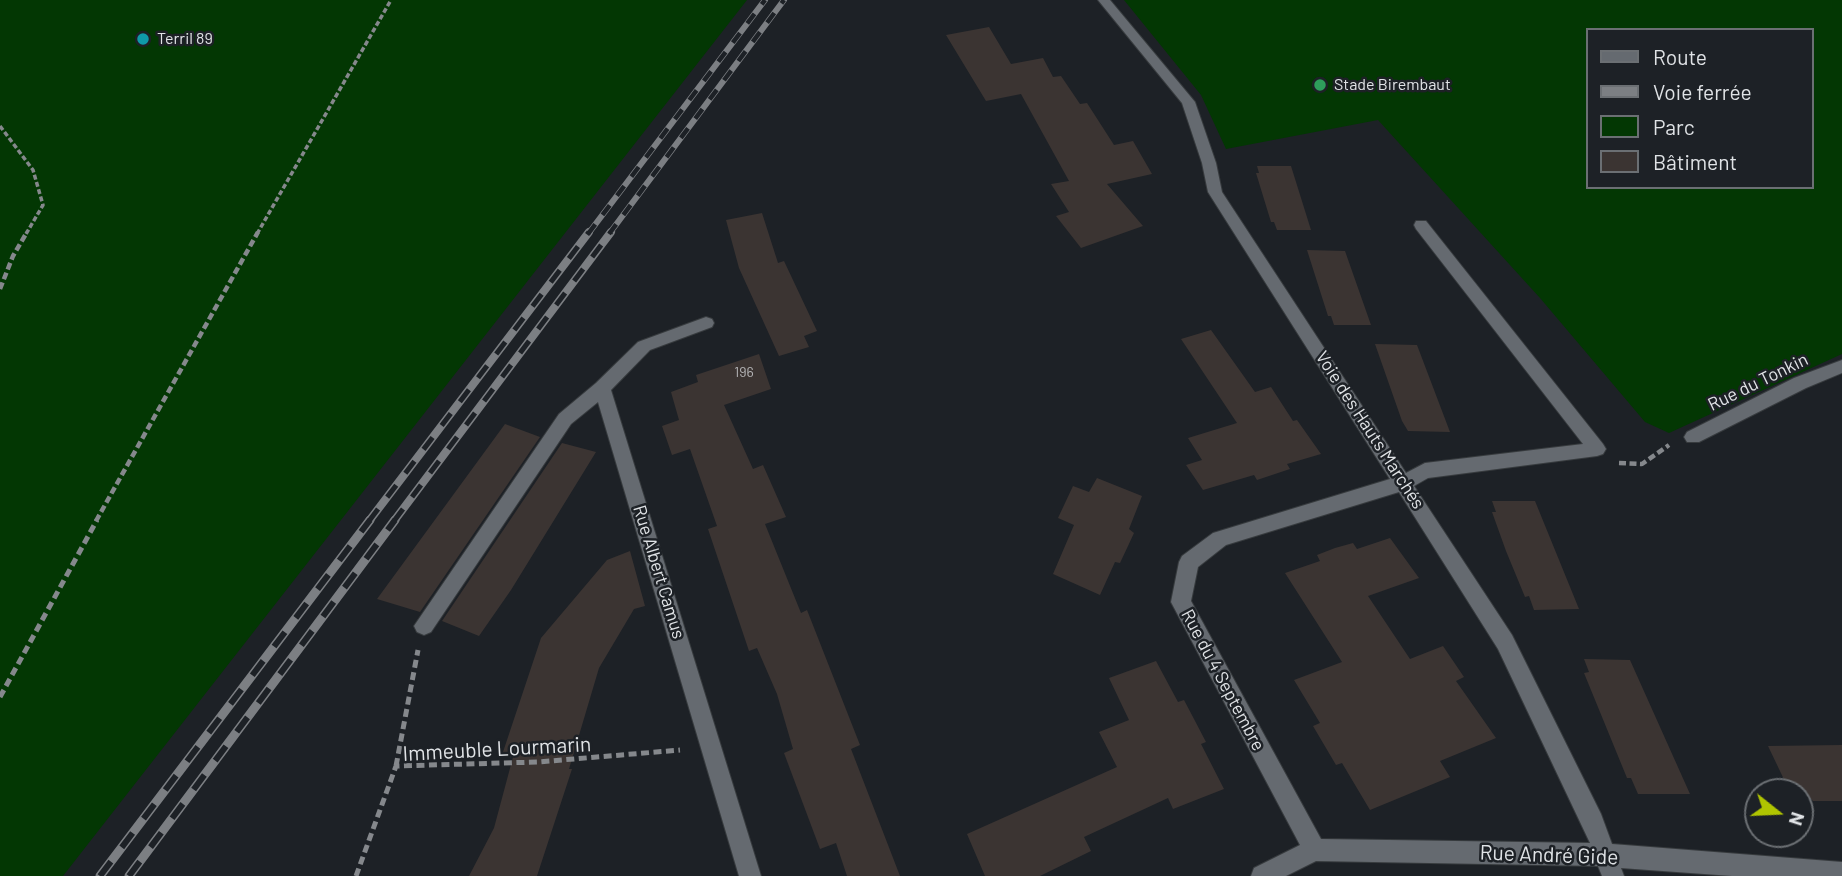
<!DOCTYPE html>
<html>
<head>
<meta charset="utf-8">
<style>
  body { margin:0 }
  #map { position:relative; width:1842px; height:876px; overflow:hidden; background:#1d2126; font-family:Barlow,sans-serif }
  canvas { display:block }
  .legend { position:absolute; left:1586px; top:28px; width:228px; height:161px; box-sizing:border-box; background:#1d2126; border:2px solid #6b6f73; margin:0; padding:9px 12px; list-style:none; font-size:21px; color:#e0e3e6 }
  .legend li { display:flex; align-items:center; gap:14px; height:35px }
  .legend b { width:35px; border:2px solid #6b6f73 }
  .north { position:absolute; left:1744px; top:778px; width:70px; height:70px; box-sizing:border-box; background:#1d2126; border:2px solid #6b6f73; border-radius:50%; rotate:108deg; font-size:19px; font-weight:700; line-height:28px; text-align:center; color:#e0e3e6 }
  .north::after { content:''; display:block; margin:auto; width:24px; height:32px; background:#b0c501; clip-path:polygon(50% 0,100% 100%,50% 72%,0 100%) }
</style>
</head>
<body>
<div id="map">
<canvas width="1842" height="876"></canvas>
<ul class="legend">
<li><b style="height:9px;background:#656a70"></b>Route</li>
<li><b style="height:9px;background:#7c7f83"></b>Voie ferrée</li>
<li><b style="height:19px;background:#033703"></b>Parc</li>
<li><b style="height:19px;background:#3b3432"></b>Bâtiment</li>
</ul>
<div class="north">N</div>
</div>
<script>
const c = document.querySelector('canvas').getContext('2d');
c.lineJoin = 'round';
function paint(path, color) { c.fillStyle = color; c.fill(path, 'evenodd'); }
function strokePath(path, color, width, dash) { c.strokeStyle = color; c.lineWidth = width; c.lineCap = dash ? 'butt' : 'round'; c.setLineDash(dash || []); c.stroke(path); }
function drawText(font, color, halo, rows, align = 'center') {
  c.font = font + ' Barlow,sans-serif'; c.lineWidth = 5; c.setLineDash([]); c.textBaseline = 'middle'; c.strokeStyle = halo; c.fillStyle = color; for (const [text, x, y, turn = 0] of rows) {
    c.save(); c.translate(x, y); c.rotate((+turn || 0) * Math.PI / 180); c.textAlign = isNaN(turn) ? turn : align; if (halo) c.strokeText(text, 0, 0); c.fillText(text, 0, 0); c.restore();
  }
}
const green = new Path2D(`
  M0 0H747L63 876H0Z
  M1124 0H1842V354L1669 433 1645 422 1540 298 1378 120 1226 149 1201 95ZM1588 30H1812V187H1588Z`);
const building = new Path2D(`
  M989 27 1011 64 1043 58 1053 77 1061 76 1080 104 1087 103 1114 145 1133 141 1152 174 1107 184 1143 226 1081 248 1056 216 1069 212 1051 184 1069 181 1021 94 986 101 946 35Z
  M1257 166H1291L1311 230H1277L1274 222H1271L1256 173H1259Z
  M762 213 778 263 784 261 817 331 804 336 809 347 779 356 739 268 726 220Z
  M1307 250 1345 251 1371 325H1334L1331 316H1328Z
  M1211 330 1255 392 1271 387 1293 421 1297 420 1321 454 1287 464 1290 469 1257 480 1254 475 1203 490 1186 465 1202 460 1188 438 1237 423 1181 339Z
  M1375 344 1417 345 1450 432 1408 431 1402 421Z
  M759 354 771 389 724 405 753 469 763 465 786 517 765 524 801 613 807 610 860 745 851 749 900 876H847L836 843 820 849 784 753 793 749 777 694 757 648 749 651 708 529 717 526 690 449 672 455 662 426 679 420 671 392 698 382 696 375Z
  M505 424 540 437 420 612 377 599Z
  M562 443 596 452 511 590 479 636 442 621Z
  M1097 478 1142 496 1129 529 1134 533 1128 546 1120 563 1115 562 1100 595 1053 574 1074 525 1058 518 1073 486 1089 492Z
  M1492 501H1535L1579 609 1534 610 1529 596 1525 597 1506 551 1492 512H1496Z
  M1390 538 1419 578 1368 596 1410 659 1443 646 1464 677 1456 681 1496 738 1440 761 1450 777 1370 810 1342 763 1336 765 1313 726 1320 723 1294 680 1342 662 1285 573 1320 561 1317 555 1335 548 1353 543 1357 549Z
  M630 551 645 606 634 609 599 668 569 769H572L537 876H469L494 828 513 757 501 758 541 638 607 560Z
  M1584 659 1630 660 1690 794H1638L1631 778H1627L1584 673 1589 672Z
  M1156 661 1178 702 1184 700 1194 719 1206 742 1201 744 1224 789 1173 809 1168 798 1084 837 1091 851 1040 876H985L967 834 1117 767 1099 732 1129 720 1109 678Z
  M1842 745V801H1813L1809 797 1800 796V792H1790L1768 746Z`);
const pathFar2 = new Path2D(`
  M0 126 33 170 43 205 26 234
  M257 234 391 0`);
const pathFar1 = new Path2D(`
  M0 289 13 256 27 232
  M1619 463 1642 464 1669 445
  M96 521 258 232`);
const path = new Path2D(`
  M0 697 97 520
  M396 766 418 650
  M356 876 396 766 538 762 680 750`);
const minor = new Path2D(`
  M1098 0H1110L1195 102 1216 163 1222 192 1406 473 1425 463 1583 444 1416 229 1414 225 1416 221H1426L1603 444 1606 449 1603 454 1597 456 1428 478 1414 486 1512 635 1601 814 1612 844 1842 862V876H1732L1621 868 1624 876H1602L1598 866 1316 861 1286 876H1251L1254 868 1300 845 1171 602 1179 562 1182 556 1213 533 1390 479 1208 192 1202 163 1182 103ZM1399 492 1498 649 1590 843 1321 839 1191 601 1198 567 1226 545Z
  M706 317 712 319 714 323 712 327 650 350 611 390 761 876H739L598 402 571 424 431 632 424 635 417 632 414 626 559 414 596 383 638 342Z
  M1842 360V373L1806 388 1699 442H1687L1684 437 1687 432 1794 378Z`);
const railFar2 = new Path2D(`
  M588 234 765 0
  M609 234 784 0`);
const railFar1 = new Path2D(`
  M369 521 589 232
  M394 521 611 232`);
const rail = new Path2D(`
  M100 876 370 520
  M129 876 395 520`);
const markers = [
  [143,39,7,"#0f9aa8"],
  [1320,85,7,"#2e9e5b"]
];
const numberNames = [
  ["196",744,372]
];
const farPoinames = [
  ["Terril 89",157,39],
  ["Stade Birembaut",1334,85]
];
const streetNames = [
  ["Rue du Tonkin",1758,382,-26],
  ["Voie des Hauts Marchés",1370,430,57],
  ["Rue Albert Camus",659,572,73],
  ["Rue du 4 Septembre",1223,680,62]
];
const nearStreetnames = [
  ["Immeuble Lourmarin",497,749,-3],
  ["Rue André Gide",1549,855,2]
];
paint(green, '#033703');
paint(building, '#3b3432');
strokePath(minor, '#373b3e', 2);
strokePath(pathFar2, '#85888c', 3.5, [5, 2.5]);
strokePath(pathFar1, '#85888c', 4.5, [7, 3.5]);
strokePath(path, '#85888c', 5, [8, 4.5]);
paint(minor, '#656a70');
strokePath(railFar2, '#7c7f83', 6);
strokePath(railFar1, '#7c7f83', 8);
strokePath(rail, '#7c7f83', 9);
strokePath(railFar2, '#1d2126', 4.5, [12]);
strokePath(railFar1, '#1d2126', 5, [15]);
strokePath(rail, '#1d2126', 6, [18]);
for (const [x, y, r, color] of markers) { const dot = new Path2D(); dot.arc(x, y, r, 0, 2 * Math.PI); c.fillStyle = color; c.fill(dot); strokePath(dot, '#1d2126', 2.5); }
drawText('14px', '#b7b7b9', null, numberNames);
drawText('16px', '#e0e3e6', '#1d2126', farPoinames, 'left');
drawText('18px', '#e0e3e6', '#1d2126', streetNames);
drawText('21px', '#e0e3e6', '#1d2126', nearStreetnames);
</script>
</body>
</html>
